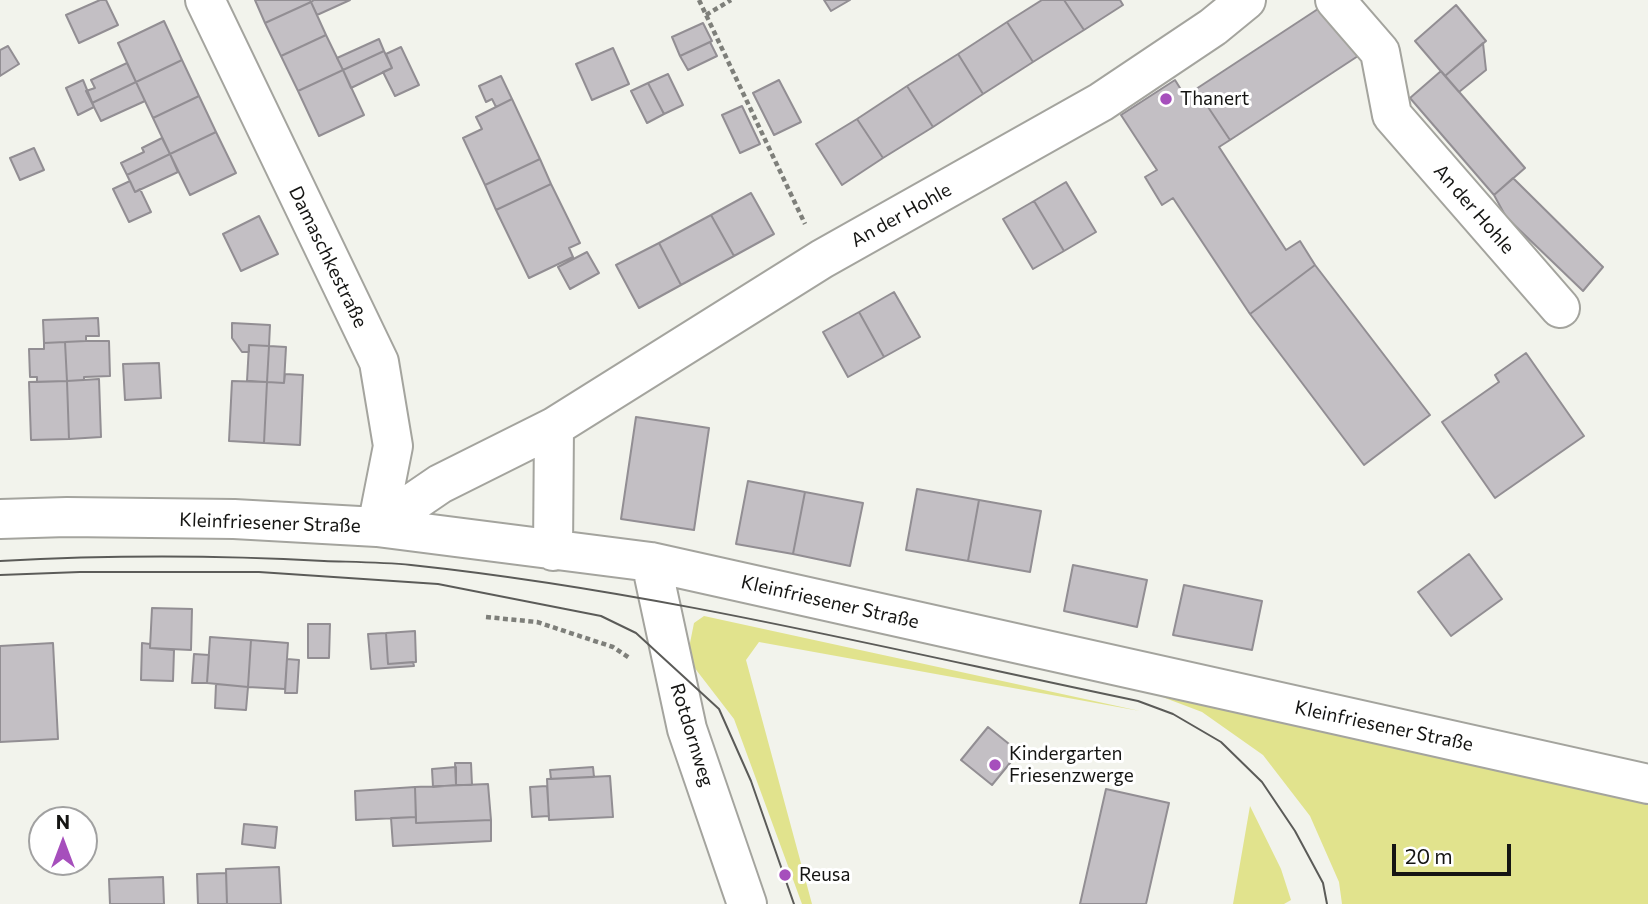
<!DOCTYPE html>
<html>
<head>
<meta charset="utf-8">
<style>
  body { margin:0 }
  #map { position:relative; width:1648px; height:904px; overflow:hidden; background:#f2f3ec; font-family:Commissioner,sans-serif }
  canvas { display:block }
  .north { position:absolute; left:28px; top:806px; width:70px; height:70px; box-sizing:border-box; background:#fff; border:2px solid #a1a1a1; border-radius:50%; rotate:0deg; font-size:19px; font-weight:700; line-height:28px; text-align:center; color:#151513 }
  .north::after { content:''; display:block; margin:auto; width:24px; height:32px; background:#a64fbc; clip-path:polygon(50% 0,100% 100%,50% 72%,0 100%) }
  .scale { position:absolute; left:1392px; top:844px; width:119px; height:32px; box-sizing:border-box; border:4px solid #151513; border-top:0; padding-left:9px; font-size:21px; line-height:24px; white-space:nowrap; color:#151513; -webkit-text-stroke:5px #fff; paint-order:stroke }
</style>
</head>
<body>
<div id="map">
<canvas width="1648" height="904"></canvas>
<div class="north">N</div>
<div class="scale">20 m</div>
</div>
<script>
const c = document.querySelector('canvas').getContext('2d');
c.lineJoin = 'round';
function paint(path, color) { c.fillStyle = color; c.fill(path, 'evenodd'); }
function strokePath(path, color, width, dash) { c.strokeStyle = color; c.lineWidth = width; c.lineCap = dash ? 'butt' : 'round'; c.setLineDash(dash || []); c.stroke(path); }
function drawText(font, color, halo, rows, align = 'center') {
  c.font = font + ' Commissioner,sans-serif'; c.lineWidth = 6; c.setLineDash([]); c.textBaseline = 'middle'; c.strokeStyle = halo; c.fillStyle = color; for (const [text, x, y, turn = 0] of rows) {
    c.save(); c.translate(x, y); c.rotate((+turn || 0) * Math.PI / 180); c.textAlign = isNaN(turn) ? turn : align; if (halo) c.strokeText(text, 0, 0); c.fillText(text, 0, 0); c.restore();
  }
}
const green = new Path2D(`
  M704 616 1140 711 759 642 746 660 812 904H802L734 719 687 658 694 623Z
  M1136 687 1648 802V904H1342L1339 882 1310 816 1263 755 1202 712Z
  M1250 806 1281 869 1291 900 1284 904H1233Z`);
const building = new Path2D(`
  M100 0H106L118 25 79 43 66 15Z
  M255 0H310L311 2 265 23Z
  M314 0H350L317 15 311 2Z
  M824 0H850L831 11Z
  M1042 0H1064L1084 30 1033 62 1007 22Z
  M1064 0H1120L1123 5 1084 30Z
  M311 2 326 35 281 56 265 23Z
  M1324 5 1358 56 1230 140 1196 89Z
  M1456 5 1486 41 1445 76 1415 41Z
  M164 21 182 60 136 82 118 43Z
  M1007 22 1033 62 983 94 958 54Z
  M703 23 712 41 680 56 672 37Z
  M326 35 343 70 298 91 281 56Z
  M379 39 384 51 343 70 337 58Z
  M710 42 717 56 688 70 680 56Z
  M1483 43 1486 70 1459 92 1445 76Z
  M8 46 19 64 0 76V50Z
  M401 47 419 85 395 96 383 72 392 68 386 54Z
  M613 48 629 84 592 100 576 64Z
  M384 51 392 68 351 88 343 70Z
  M958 54 983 94 933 127 907 86Z
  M182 60 199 96 153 118 136 82Z
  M127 63 136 82 92 103 86 91 95 88 91 80Z
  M343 70 364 115 319 136 298 91Z
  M1441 71 1525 168 1494 195 1410 98Z
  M668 74 683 105 664 114 648 83Z
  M501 76 512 99 496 107 492 99 486 102 479 86Z
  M83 80 94 107 78 115 66 88Z
  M779 80 801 122 774 135 753 93Z
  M1175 80 1185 96 1196 89 1230 140 1219 147 1286 250 1300 241 1315 265 1250 314 1173 198 1162 205 1145 177 1157 170 1121 115Z
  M136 82 145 101 101 121 92 103Z
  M648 83 664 114 647 123 631 91Z
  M907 86 933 127 883 158 857 119Z
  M199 96 216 132 170 154 153 118Z
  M512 99 540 159 485 185 463 138 482 129 476 117Z
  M742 106 760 144 740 153 722 115Z
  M857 119 883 158 842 185 816 144Z
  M216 132 236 173 190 195 170 154Z
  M162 138 170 154 127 175 121 163 144 152 142 148Z
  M34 148 44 170 20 180 10 158Z
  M170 154 178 172 135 192 127 175Z
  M540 159 551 184 496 210 485 185Z
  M1513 178 1603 267 1583 291 1506 217 1494 195Z
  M130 181 135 192 140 189 151 212 129 222 113 189Z
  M1066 182 1096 232 1064 251 1034 201Z
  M551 184 580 243 569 248 573 257 529 278 496 210Z
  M751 193 774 234 734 256 711 215Z
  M1034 201 1064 251 1033 269 1003 219Z
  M711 215 734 256 681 285 659 243Z
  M259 216 278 254 241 271 223 234Z
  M659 243 681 285 639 308 616 265Z
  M587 252 599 273 570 289 558 267Z
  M1315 265 1430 415 1364 465 1250 314Z
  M894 292 920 337 884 357 859 312Z
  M859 312 884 357 848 377 823 332Z
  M98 318 99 336H86V341L44 343 43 320Z
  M232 323 270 325 269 346 249 345V352H242L232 338Z
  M86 341H109L110 376 84 377V380L67 381 65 342Z
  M65 342 67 381 37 382V377H30L29 349H44V343Z
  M249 345 269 346 267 382 247 381Z
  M269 346 286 347 284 383 267 382Z
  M1526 353 1584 436 1495 498 1442 422 1499 382 1495 375Z
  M159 363 161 398 125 400 123 364Z
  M285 374 303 375 300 445 264 443 267 382 284 383Z
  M99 379 101 437 69 439 67 381Z
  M67 381 69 439 31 440 29 382Z
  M232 381 267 382 264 443 229 441Z
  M636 417 709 428 694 530 621 519Z
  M748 481 805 492 793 554 736 544Z
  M917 489 979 500 968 561 906 550Z
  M805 492 863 503 850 566 793 554Z
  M979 500 1041 511 1030 572 968 561Z
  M1469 554 1502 599 1451 636 1418 592Z
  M1073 565 1147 580 1137 627 1064 611Z
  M1184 585 1262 601 1252 650 1173 635Z
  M152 608 192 609 191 650 150 648Z
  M308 624H330L329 658H308Z
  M415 631 416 662 388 664 386 633Z
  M386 633 388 664 413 662 414 666 371 669 368 634Z
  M210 637 251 640 248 687 207 683Z
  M251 640 288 643 285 689 248 687Z
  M53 643 58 739 0 742V646Z
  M142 643 150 644V648L174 650 173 681 141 680Z
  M194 654 209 655 207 683H192Z
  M287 659 299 660 297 693H285Z
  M216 684 248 687 246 710 215 708Z
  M988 727 1019 752 992 785 961 760Z
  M455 763H471L472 785H456Z
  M456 767V785L433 787 432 769Z
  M593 767 594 777 551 779 550 770Z
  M610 776 613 817 549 820 547 779Z
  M488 784 491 820 416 823 415 787Z
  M547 786 549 816 532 817 530 787Z
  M415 787 416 817 356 820 355 791Z
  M1106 789 1169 803 1146 904H1080Z
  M416 817V823L491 820V841L393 846 391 818Z
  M244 824 277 827 275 848 242 844Z
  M279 867 281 904H227L226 869Z
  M226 873 227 904H198L197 874Z
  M163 877 164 904H110L109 879Z`);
const path = new Path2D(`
  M699 0 805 224
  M706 15 731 0
  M486 617 537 622 613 647 631 659`);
const minor = new Path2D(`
  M205 0 379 362 393 446 377 527
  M1335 0 1380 52 1392 115 1560 308
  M0 519 67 517 234 519 377 527 651 562 1648 784
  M377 527 440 484 554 427 822 259 1101 102 1213 27 1246 0
  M553 551 554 427
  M651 562 687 729 747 904`);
const tram = new Path2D(`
  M0 561C108 555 216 555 324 561 353 562 382 562 411 565 656 591 897 651 1138 701L1173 714 1221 742 1262 782 1295 831 1323 883 1327 904
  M0 575 80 572H259L438 584 601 616 636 633 719 709 751 781 794 904`);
const markers = [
  [1166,99,7,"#a64fbc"],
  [995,765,7,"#a64fbc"],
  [785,875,7,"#a64fbc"]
];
const poiNames = [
  ["Thanert",1180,99],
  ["Kindergarten",1009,754],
  ["Friesenzwerge",1009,776],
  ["Reusa",799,875]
];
const streetNames = [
  ["An der Hohle",1474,209,49],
  ["An der Hohle",901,215,-29],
  ["Damaschkestraße",328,257,64],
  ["Kleinfriesener Straße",270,523,2],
  ["Kleinfriesener Straße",830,602,13],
  ["Kleinfriesener Straße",1384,726,12],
  ["Rotdornweg",692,735,73]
];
paint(green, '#e1e38d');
paint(building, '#c3bfc4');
strokePath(building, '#928e93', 2);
strokePath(minor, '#a4a49e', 42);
strokePath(path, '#7e7f7a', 4.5, [5, 3.5]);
strokePath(minor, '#fff', 38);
strokePath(tram, '#5b5b58', 2);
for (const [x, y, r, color] of markers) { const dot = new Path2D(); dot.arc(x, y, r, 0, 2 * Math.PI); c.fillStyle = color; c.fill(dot); strokePath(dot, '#fff', 2.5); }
drawText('19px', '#151513', '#fff', poiNames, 'left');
drawText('19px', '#151513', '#fff', streetNames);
</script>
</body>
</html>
